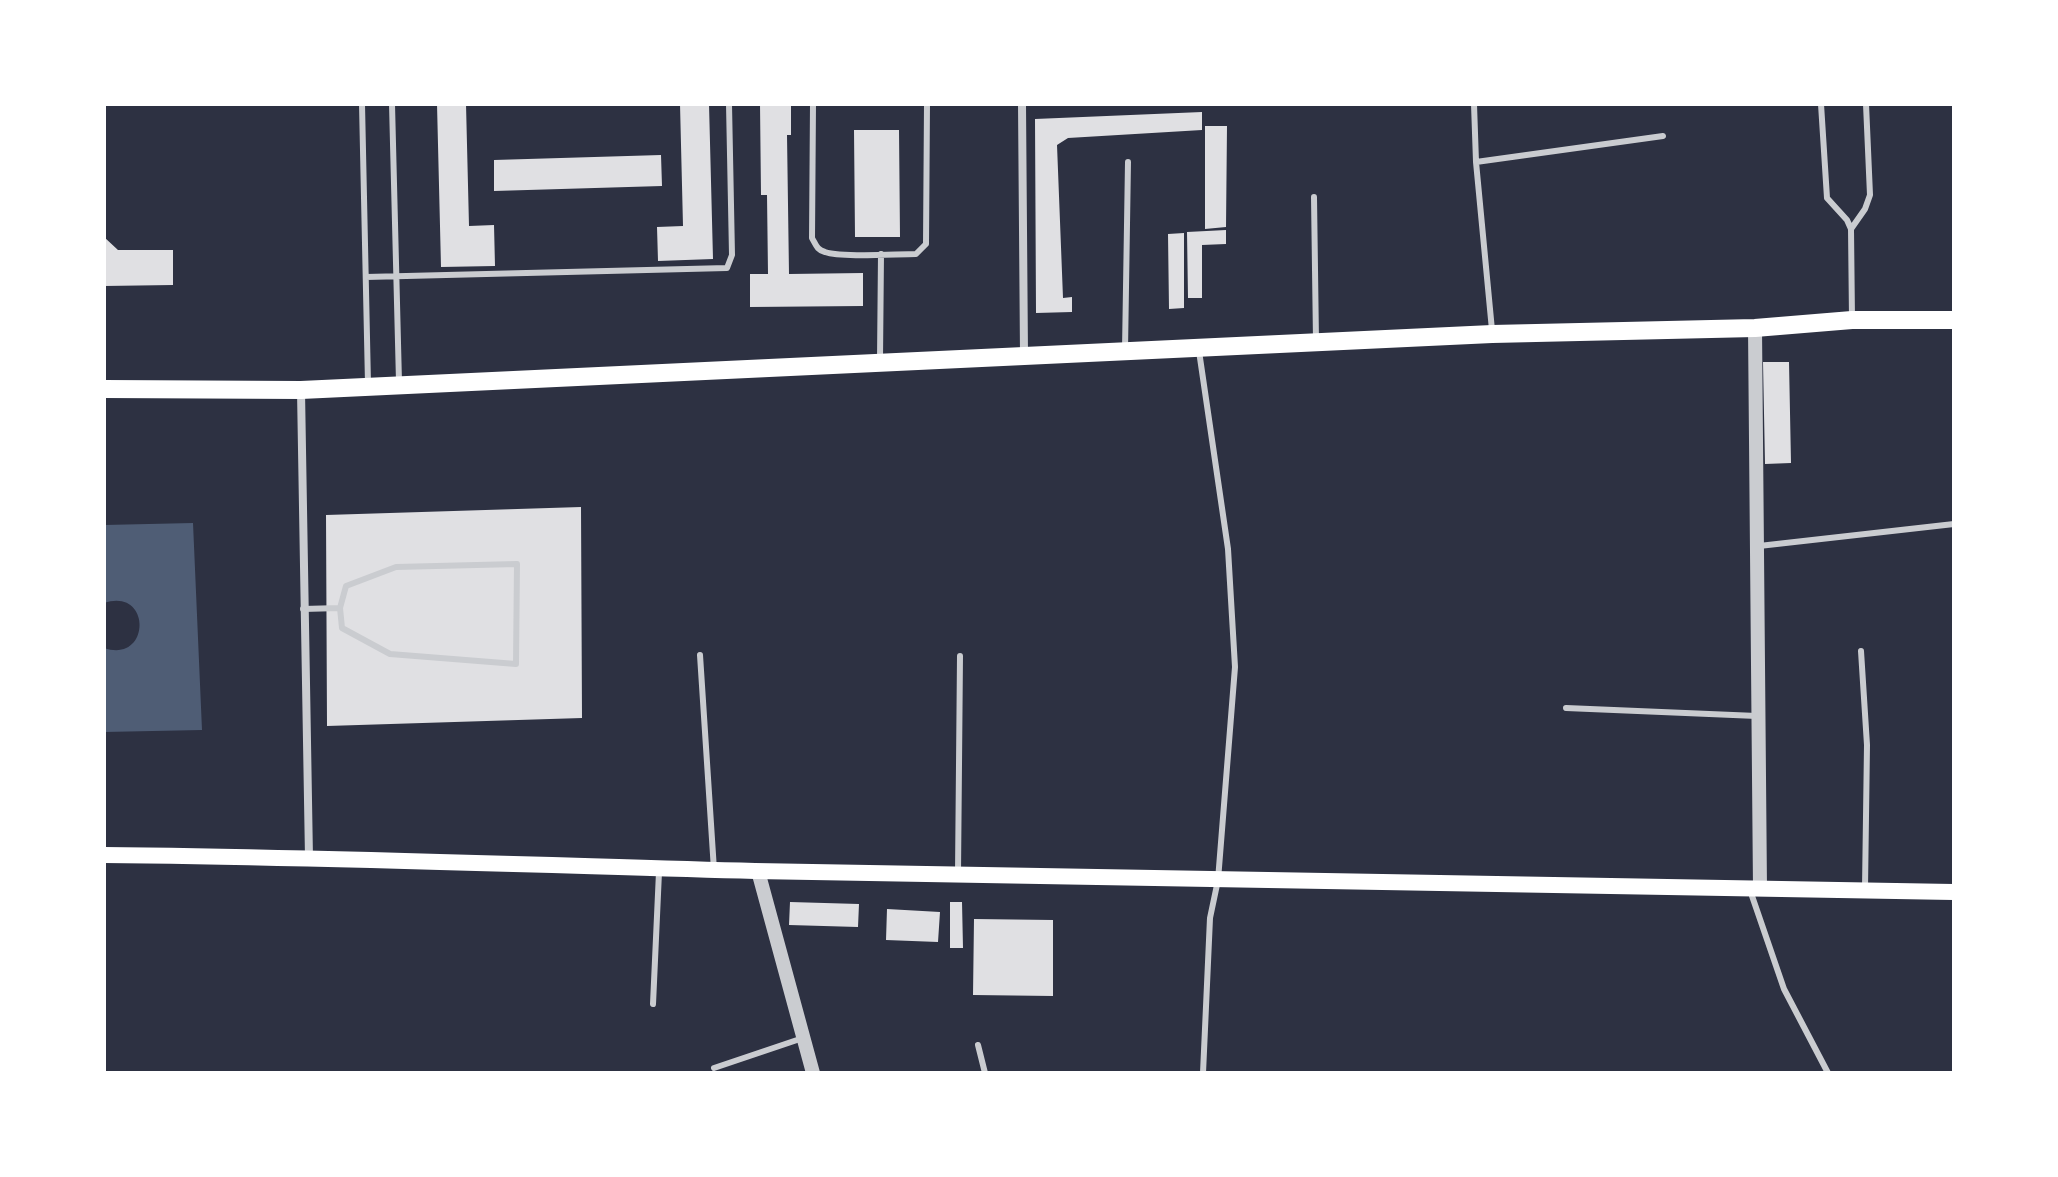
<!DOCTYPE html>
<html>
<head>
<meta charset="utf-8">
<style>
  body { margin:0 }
  #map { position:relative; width:2058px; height:1177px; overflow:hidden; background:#2d3142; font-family:Barlow,sans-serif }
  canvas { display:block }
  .frame { position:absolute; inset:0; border:106px solid #fff; pointer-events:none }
</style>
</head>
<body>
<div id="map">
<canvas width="2058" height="1177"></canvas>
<div class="frame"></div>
</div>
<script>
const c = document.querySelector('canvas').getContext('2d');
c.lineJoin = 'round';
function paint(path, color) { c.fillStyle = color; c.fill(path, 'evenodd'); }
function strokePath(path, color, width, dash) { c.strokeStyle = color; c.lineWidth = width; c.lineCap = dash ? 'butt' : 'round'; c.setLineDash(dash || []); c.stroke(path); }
const water = new Path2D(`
  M193 523 202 730 104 732V648C151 664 152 587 104 603V525Z`);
const building = new Path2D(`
  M437 104H466L469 226 494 225 495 266 441 267Z
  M680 104H709L713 259 658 261 657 227 683 226Z
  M760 104H791V135H787L789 274 863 273V306L750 307V274H768L767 195H761Z
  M1202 112V130L1068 138 1057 145 1063 298 1072 297V312L1036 313 1035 119Z
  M1205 126H1227L1226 227 1205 229Z
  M854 130H899L900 237H855Z
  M661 155 662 186 494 191V160Z
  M1226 230V244L1202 245V298H1188L1187 232Z
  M1184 233V308L1169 309 1168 234Z
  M104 237 118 250H173V285L104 286Z
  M1763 362H1789L1791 463 1765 464Z
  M581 507 582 718 327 726 326 515Z
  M790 902 859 904 858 927 789 925Z
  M950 902H962L963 948H950Z
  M887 909 940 912 938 942 886 940Z
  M974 919 1053 920V996L973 995Z`);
const service = new Path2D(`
  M362 104 368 384
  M392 104 399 382
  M813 104 812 238C816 245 817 250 825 252 842 258 895 254 916 254L926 244 927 104
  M1474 104 1476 162 1663 136
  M1821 104 1827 198 1847 220 1851 229 1852 319
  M1476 162 1492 330
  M1314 197 1316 341
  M1851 229 1865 209 1870 195 1866 104
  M366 277 727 268 732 255 729 104
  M1125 350 1128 162
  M1199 351 1228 549 1235 667 1218 880 1210 918 1203 1073
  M880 359 881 254
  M1759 546 1954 524
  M517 564 516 664 390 654 342 628 340 608 346 586 396 567Z
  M303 609 340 608
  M1861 651 1867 745 1865 888
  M700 655 714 870
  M1566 708 1757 716
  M958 873 960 656
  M1751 893 1784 989 1828 1073
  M653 1004 659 872
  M978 1045 985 1073
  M714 1068 803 1038`);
const minor = new Path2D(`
  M1022 104 1024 355
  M301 391 309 858`);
const tertiary = new Path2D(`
  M1755 328 1760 889
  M758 871 813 1073`);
const secondary = new Path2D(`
  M104 855C321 857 538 865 755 871 1154 881 1554 887 1954 892`);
const primary = new Path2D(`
  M104 389 301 390 1492 334 1755 328 1852 320H1954`);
paint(water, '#4f5d75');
paint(building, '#e0e0e3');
strokePath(service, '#caccd0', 6);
strokePath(minor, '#caccd0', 8);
strokePath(tertiary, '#caccd0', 14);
strokePath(secondary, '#fff', 16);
strokePath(primary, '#fff', 18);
</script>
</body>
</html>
